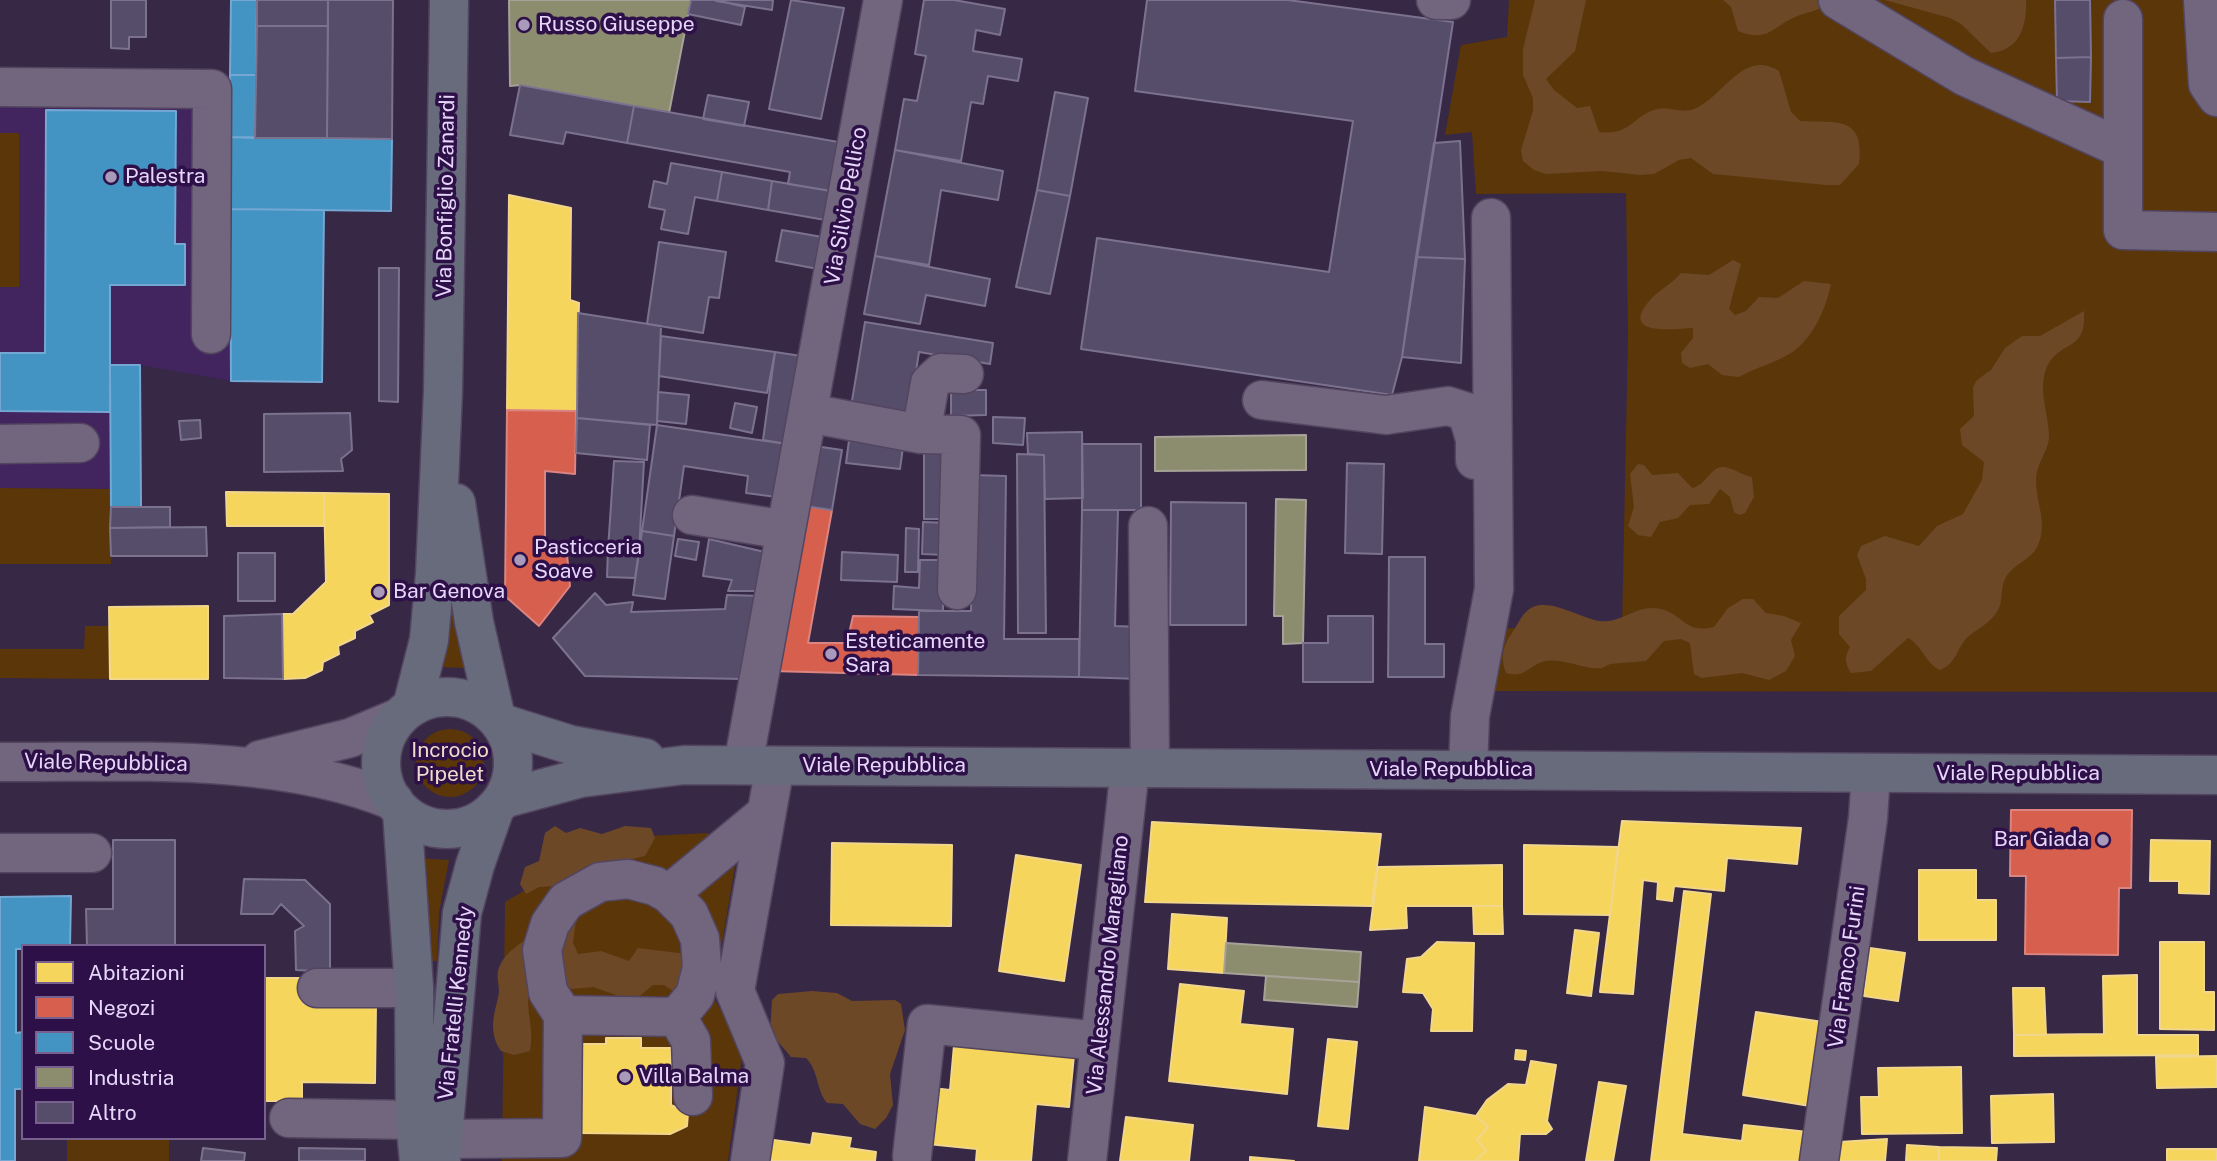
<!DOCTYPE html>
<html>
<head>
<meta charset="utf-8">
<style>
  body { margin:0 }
  #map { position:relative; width:2217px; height:1161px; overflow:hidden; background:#372846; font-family:"Public Sans",sans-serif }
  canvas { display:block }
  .legend { position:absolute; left:21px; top:944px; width:245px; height:196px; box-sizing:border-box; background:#2e1048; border:2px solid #78608f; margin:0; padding:9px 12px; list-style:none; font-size:21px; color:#e6d7fa }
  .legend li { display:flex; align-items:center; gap:14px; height:35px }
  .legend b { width:35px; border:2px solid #78608f }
</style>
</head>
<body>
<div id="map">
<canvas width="2217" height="1161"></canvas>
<ul class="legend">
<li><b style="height:19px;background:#f6d55c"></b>Abitazioni</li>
<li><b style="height:19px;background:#d6604d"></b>Negozi</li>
<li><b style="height:19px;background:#4393c3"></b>Scuole</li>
<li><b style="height:19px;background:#8c8c6e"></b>Industria</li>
<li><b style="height:19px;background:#564d6b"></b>Altro</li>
</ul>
</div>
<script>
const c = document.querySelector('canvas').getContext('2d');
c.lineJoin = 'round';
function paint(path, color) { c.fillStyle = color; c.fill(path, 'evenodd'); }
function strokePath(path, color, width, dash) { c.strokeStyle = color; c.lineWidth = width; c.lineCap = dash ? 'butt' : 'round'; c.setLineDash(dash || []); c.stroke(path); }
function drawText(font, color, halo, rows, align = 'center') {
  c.font = font + ' "Public Sans",sans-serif'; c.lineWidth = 7; c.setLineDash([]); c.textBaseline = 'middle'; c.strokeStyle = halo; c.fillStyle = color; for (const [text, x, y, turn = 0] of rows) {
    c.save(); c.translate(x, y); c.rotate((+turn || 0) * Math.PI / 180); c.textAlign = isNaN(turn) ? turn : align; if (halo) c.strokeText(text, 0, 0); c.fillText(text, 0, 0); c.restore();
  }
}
const built = new Path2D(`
  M230 75 231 381 140 365H110V489L0 488V76Z`);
const green = new Path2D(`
  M1509 0H2217V692L1483 691 1493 628 1622 629 1628 334 1626 193 1476 194 1472 132 1445 135 1461 45 1507 37Z
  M0 133H19V287H0Z
  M0 488 110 489 111 564H0Z
  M453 590 466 668 433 667Z
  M85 626H110L109 679 0 678V649H84Z
  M416 763a34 34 0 1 1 68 0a34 34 0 1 1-68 0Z
  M708 833 719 852 735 866 713 997 743 1048 728 1161H502L505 902 569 864V840Z
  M417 858 449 860 439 912 437 961H426Z
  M67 1138H169V1161H67Z`);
const forest = new Path2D(`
  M1535 0H1586L1575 51 1546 79 1554 90 1577 108 1590 106 1599 132C1631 136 1632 116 1657 109 1669 106 1682 114 1694 109 1723 98 1743 48 1779 71L1791 112 1800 121C1836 123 1865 115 1859 164L1840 185H1826L1713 174 1691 158 1679 160 1654 174 1640 175 1602 171 1546 174 1534 170 1523 161 1521 150 1533 111V98L1523 75V49Z
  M1723 0H1830C1820 12 1809 11 1795 17 1772 27 1768 43 1738 31L1731 7Z
  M1885 0H2026C2027 26 2020 50 1991 53L1961 24 1950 18Z
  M1733 260 1741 264 1729 309 1735 315 1746 311 1759 297 1778 298 1804 281 1831 284C1826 308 1814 336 1794 351 1779 362 1756 367 1739 377L1722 375 1708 364 1690 368 1682 363 1681 353 1693 338V328C1674 329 1617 337 1651 299 1660 289 1671 285 1681 273L1709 275Z
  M2084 311C2087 358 2053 336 2044 377 2040 396 2049 417 2049 436 2049 451 2036 463 2036 481 2036 502 2048 524 2038 545 2032 560 2012 564 2005 579 2001 587 2002 597 2000 605 1996 619 1981 627 1970 635 1956 646 1959 662 1940 670 1925 663 1922 645 1908 638L1871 671 1851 673C1845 663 1844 657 1850 647L1839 634V616L1866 590V579L1857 555 1861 546 1885 536 1919 546 1937 526 1963 514 1982 480 1984 462 1962 445 1960 429 1974 416 1973 387 1977 380 1991 370 2005 348 2022 336H2040Z
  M1638 464 1644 465 1652 475 1678 473 1692 488C1706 486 1710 466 1724 467 1733 468 1742 475 1752 477L1754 497 1745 513 1739 515 1734 512 1730 497 1720 489 1709 504 1690 505 1678 518 1660 522 1651 537 1638 535 1628 526 1634 507 1630 474Z
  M1743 599H1753L1766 613 1784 616 1801 623 1791 640 1795 656 1786 671 1769 680 1742 673 1702 678 1694 674 1690 643 1681 639 1664 641 1646 661 1610 664 1602 668C1583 670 1565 658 1546 661 1529 664 1526 679 1506 673 1500 658 1503 645 1512 633 1517 626 1521 616 1527 611 1545 594 1581 619 1599 621 1622 624 1637 603 1661 609 1684 615 1685 634 1714 627L1728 608Z
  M555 826 566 833 580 828 602 834 625 826 651 828 655 838 645 856 577 872 554 886 539 887 526 894 520 884 525 867 539 861 545 833Z
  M566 918 576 920 573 943 578 954 601 951 629 961 638 948 687 954 682 984 673 991 664 985H653L637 998H625L593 987 571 989 550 980 530 989C524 1009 535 1027 530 1051L514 1055 501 1051C489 1033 493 1018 498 998 501 988 496 980 498 971 504 945 545 931 566 918Z
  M812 991 837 993 852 1001 895 1000 901 1004 905 1030 890 1074 893 1105 886 1118 875 1129 860 1124 843 1104 827 1103C816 1090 819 1071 806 1058L791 1057 770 1032 772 1000 778 994Z`);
const homes = new Path2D(`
  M509 195 571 208 570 300 579 303 576 411 507 410Z
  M226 492 324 493V526H227Z
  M324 493 389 494V605L369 615 373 622 355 631V638L338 646 339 654 323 662 322 670 305 678 283 679 282 614H293L326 582Z
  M208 606V679H110L109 607Z
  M1622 821 1801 828 1797 864 1727 858 1724 891 1674 886 1672 901 1657 899 1658 882 1643 880 1633 994 1600 992Z
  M1152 822 1381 834 1372 906 1145 902Z
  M2151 840 2210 841 2209 894 2179 893V881H2150Z
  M832 843 952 845 951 926 831 925Z
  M1524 845 1618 847 1610 915 1524 914Z
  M1016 855 1081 865 1064 981 999 971Z
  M1502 865V906H1406L1407 928 1370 930 1378 867Z
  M1919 870H1976V900H1996V940H1919Z
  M1684 891 1711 894 1682 1134 1742 1141 1744 1125 1808 1132 1804 1161H1651Z
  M1473 906H1502L1503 934H1474Z
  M1172 914 1227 918 1224 973 1168 969Z
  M1575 930 1599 933 1591 996 1567 993Z
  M1437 942 1474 943 1472 1031H1431L1433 1009 1423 993 1403 992 1407 959 1421 957Z
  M2160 942H2204V992H2214V1030L2160 1029Z
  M1870 948 1905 953 1898 1001 1864 996Z
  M2137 975V1035H2198V1055L2014 1056V1035L2104 1034 2103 976Z
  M264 978H303V1004H376L375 1083 302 1082V1101H264Z
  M1180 984 1244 991 1240 1024 1293 1029 1287 1094 1169 1081Z
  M2013 988H2044L2046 1035H2014Z
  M1756 1012 1823 1022 1810 1106 1743 1095Z
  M955 1034 1075 1045 1069 1107 1036 1104 1031 1161H976L977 1149 928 1144 933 1088 950 1090Z
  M606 1038H641V1048H671V1105L688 1113 687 1126 670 1134 579 1133 580 1044H606Z
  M1328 1039 1357 1042 1348 1129 1318 1126Z
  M1516 1050 1526 1051 1525 1060 1515 1059Z
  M2217 1056V1087L2157 1088 2156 1057Z
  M1531 1061 1556 1065 1547 1121 1552 1129 1546 1134H1520L1518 1161H1475L1486 1151 1477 1139 1488 1127 1476 1116 1487 1100 1508 1084 1526 1085Z
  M1961 1067 1962 1133 1862 1134 1861 1097H1879L1878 1068Z
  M1599 1082 1626 1086 1613 1161H1586Z
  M2053 1094 2054 1142 1992 1143 1991 1096Z
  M1425 1107 1476 1116 1488 1127 1477 1139 1486 1151 1475 1161H1419Z
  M1126 1117 1193 1125 1189 1161H1120Z
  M813 1133 851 1138 849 1148 876 1152 875 1161H756L759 1138 811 1145Z
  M1887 1139 1885 1161H1837L1839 1142Z
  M1907 1145 1939 1147V1161H1906Z
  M1939 1147 1997 1148 1996 1161H1939Z
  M2167 1149H2217V1161H2167Z
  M1250 1157 1294 1161H1250Z`);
const shops = new Path2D(`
  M507 410 576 411 575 474 545 471V546L566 544 570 586 539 626 505 596Z
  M799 505 832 510 808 643H847L853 616 920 617 918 675 771 671Z
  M2011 810H2132L2131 888H2119L2118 955 2025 954 2026 876H2010Z`);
const schools = new Path2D(`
  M231 0H257L256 75H230Z
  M230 75H256L255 138 230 137Z
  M46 110 176 111 175 244H185V285H110V412L0 411V353H45Z
  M230 137 392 139 391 211 230 209Z
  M230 209 324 210 322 382 231 381Z
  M110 365H140L141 507H111Z
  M71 896 70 946H23V949H16V1033L23 1032V1089H15V1161H0V897Z`);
const industry = new Path2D(`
  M509 0H691L669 113 520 85 510 86Z
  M1306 435V470L1155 471V437Z
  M1276 499 1306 500 1303 643 1283 644V616H1274Z
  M1226 943 1361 952 1359 982 1224 973Z
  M1266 976 1359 982 1357 1007 1264 1000Z`);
const building = new Path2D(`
  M111 0H146V37H129V49L111 48Z
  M257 0H328V26H257Z
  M328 0H393L392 139 327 138Z
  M691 0H716L745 7 741 25 688 14Z
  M773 0 772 10 716 1V0Z
  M791 0 844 8 821 119 769 109Z
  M924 0H954L1005 9 1000 35 976 30 973 51 1022 59 1018 81 988 76 983 104 971 102 961 161 895 150 904 99 917 101 926 56 915 54Z
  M1147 0H1288L1453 22 1402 357 1392 395 1081 349 1097 238 1329 272 1353 121 1135 91Z
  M2055 0H2090L2091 57 2056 58Z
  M257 26H328L327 138H255Z
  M2091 57 2090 102 2057 101 2056 58Z
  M520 85 634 106 627 143 566 132 563 144 510 135Z
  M1055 92 1088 98 1070 196 1037 190Z
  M708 95 749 102 744 126 703 119Z
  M634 106 844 143 837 192 788 184 790 172 627 143Z
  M1460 141 1465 259 1416 257 1434 143Z
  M895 150 1003 171 998 200 941 190 929 265 875 256Z
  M671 163 722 172 717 201 695 197 688 234 661 229 665 210 649 207 654 181 667 184Z
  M722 172 772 181 768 210 717 201Z
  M772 181 837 192 831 221 768 210Z
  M1037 190 1070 196 1050 294 1016 287Z
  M782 230 828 238 823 270 776 261Z
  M659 242 726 252 719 298 709 297 703 333 647 324Z
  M875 256 990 279 985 306 926 295 920 324 864 314Z
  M1416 257 1465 259 1461 363 1402 357Z
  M379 268H399L398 402 379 401Z
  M578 313 661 326 657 425 577 418Z
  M865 322 993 343 990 364 919 352 909 417 851 407Z
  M661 336 775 352 767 393 659 376Z
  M775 352 808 357 793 445 763 440Z
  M951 390H986V415L951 416Z
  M658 392 689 395 686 424 657 421Z
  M735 403 757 407 752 433 730 428Z
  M350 413 352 450 341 459 343 471 264 472V414Z
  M993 417 1025 418 1023 445 993 443Z
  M577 418 650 425 647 460 576 453Z
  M200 420 201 438 181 440 179 421Z
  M657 425 793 445 784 498 746 493 748 476 684 466 674 536 642 531Z
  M1082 432 1083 498 1045 499 1044 455 1028 454 1027 433Z
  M850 433 904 440 900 469 846 463Z
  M1082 444H1141V510H1082Z
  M808 445 842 450 832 510 799 505Z
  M924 447 952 448V519H924Z
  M1017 454 1044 455 1046 633H1018Z
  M614 461 644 462 639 551 608 549Z
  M1347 463 1384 464 1382 554 1345 553Z
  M973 475 1006 476 1004 639H1079V677L918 675 919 611H971Z
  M1171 502 1246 503V625H1170Z
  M111 507H170V527L110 528Z
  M1082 510H1118L1115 626 1142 627 1140 679 1079 677Z
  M923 522 948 523 947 555 922 554Z
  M206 527 207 556H111L110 528Z
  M906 528 919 529 918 572H905Z
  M642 531 674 536 665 599 633 595Z
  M678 539 699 542 696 560 675 556Z
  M709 539 769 553 763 591H728L732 580 703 576Z
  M608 549 639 551 635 578 607 577Z
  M842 552 898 555 897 582 841 580Z
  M238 553H275V601H238Z
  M1389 557H1425V644H1444V677H1388Z
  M920 560H944L943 611 893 609 894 586 919 588Z
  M595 593 606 605 633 602 631 612 725 609 727 595 762 596 743 679 585 676 553 638Z
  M282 614 283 679 224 678V616Z
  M1328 616H1373V682H1303V643H1328Z
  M113 840H175V946H87L86 909H113Z
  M244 879 305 880 330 904V972L296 970 295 931 304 926 281 904 273 914H241Z
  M203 1148 245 1153 244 1161H201Z
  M299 1148 365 1149V1161H299Z`);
const minor = new Path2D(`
  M1436 0H1451
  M1838 0 1964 76 2123 149
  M2203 0 2208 84 2217 97
  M2123 19V230L2217 232
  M0 87 212 89 211 334
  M1262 400 1386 415 1448 406 1467 412 1475 439V460
  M808 413 921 434 961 435 957 590
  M921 434 930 383 941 373 964 374
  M0 444 80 443
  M692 515 786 530
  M1148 526 1150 768
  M260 760 350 738 398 718
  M0 762C127 763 275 752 394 801
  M743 765 883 0
  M1468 770 1470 716 1494 589 1491 218
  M0 853H92
  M669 894 764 815
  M317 988H414
  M677 1017 691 1041 693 1096
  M289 1118 415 1120
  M444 1139 562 1138 563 1015 548 992 542 950 550 924 566 901 600 882 628 879 655 886 669 894 689 914 700 939 702 968 695 995 677 1017 563 1015
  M912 1156 927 1024 1100 1041
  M750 1161 765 1063 735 991 775 766
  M1087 1161 1130 768
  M1819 1161 1868 818 1871 773`);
const major = new Path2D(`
  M456 503 474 622 496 718
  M381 763a66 66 0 1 1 132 0a66 66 0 1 1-132 0Z
  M412 707 429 640 435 574 443 391 449 0
  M501 723 571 745 645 758
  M503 799 581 778 684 765 2217 775
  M402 811 414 988 415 1120 419 1161
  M441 1161 462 913 475 865 495 808`);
const markers = [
  [524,25,7,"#a99abb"],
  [111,177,7,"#a99abb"],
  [520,560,7,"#a99abb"],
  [379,592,7,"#a99abb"],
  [831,654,7,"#a99abb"],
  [2103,840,7,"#a99abb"],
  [625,1077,7,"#a99abb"]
];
const poiNames = [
  ["Russo Giuseppe",538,25],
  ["Palestra",125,177],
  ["Pasticceria",534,548],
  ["Soave",534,572],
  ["Bar Genova",393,592],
  ["Esteticamente",845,642],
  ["Sara",845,666],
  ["Bar Giada",2089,840,"right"],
  ["Villa Balma",639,1077]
];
const streetNames = [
  ["Via Bonfiglio Zanardi",446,196,-89],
  ["Via Silvio Pellico",846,206,-80],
  ["Viale Repubblica",106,763,1],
  ["Viale Repubblica",884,766],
  ["Viale Repubblica",1451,770],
  ["Viale Repubblica",2018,774],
  ["Via Alessandro Maragliano",1108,965,-84],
  ["Via Franco Furini",1847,967,-82],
  ["Via Fratelli Kennedy",456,1003,-84]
];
const parkNames = [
  ["Incrocio",450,751],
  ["Pipelet",450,775]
];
paint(built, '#42245e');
paint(green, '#5b3609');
paint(forest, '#6d4827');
paint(homes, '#f6d55c');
strokePath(homes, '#f1d68b', 2);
paint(shops, '#d6604d');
strokePath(shops, '#db8481', 2);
paint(schools, '#4393c3');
strokePath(schools, '#74a7d4', 2);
paint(industry, '#8c8c6e');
strokePath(industry, '#a7a298', 2);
paint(building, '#564d6b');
strokePath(building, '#7a728e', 2);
strokePath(minor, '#534560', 41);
strokePath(major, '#534560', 41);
strokePath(minor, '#71667d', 38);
strokePath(major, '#686b7c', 38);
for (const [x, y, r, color] of markers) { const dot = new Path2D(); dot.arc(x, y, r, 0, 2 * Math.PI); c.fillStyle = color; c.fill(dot); strokePath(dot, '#2e1048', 2.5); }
drawText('21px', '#e6d7fa', '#2e1048', poiNames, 'left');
drawText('21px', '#e6d7fa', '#2e1048', streetNames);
drawText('21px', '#f0dcca', '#2e1048', parkNames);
</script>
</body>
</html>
